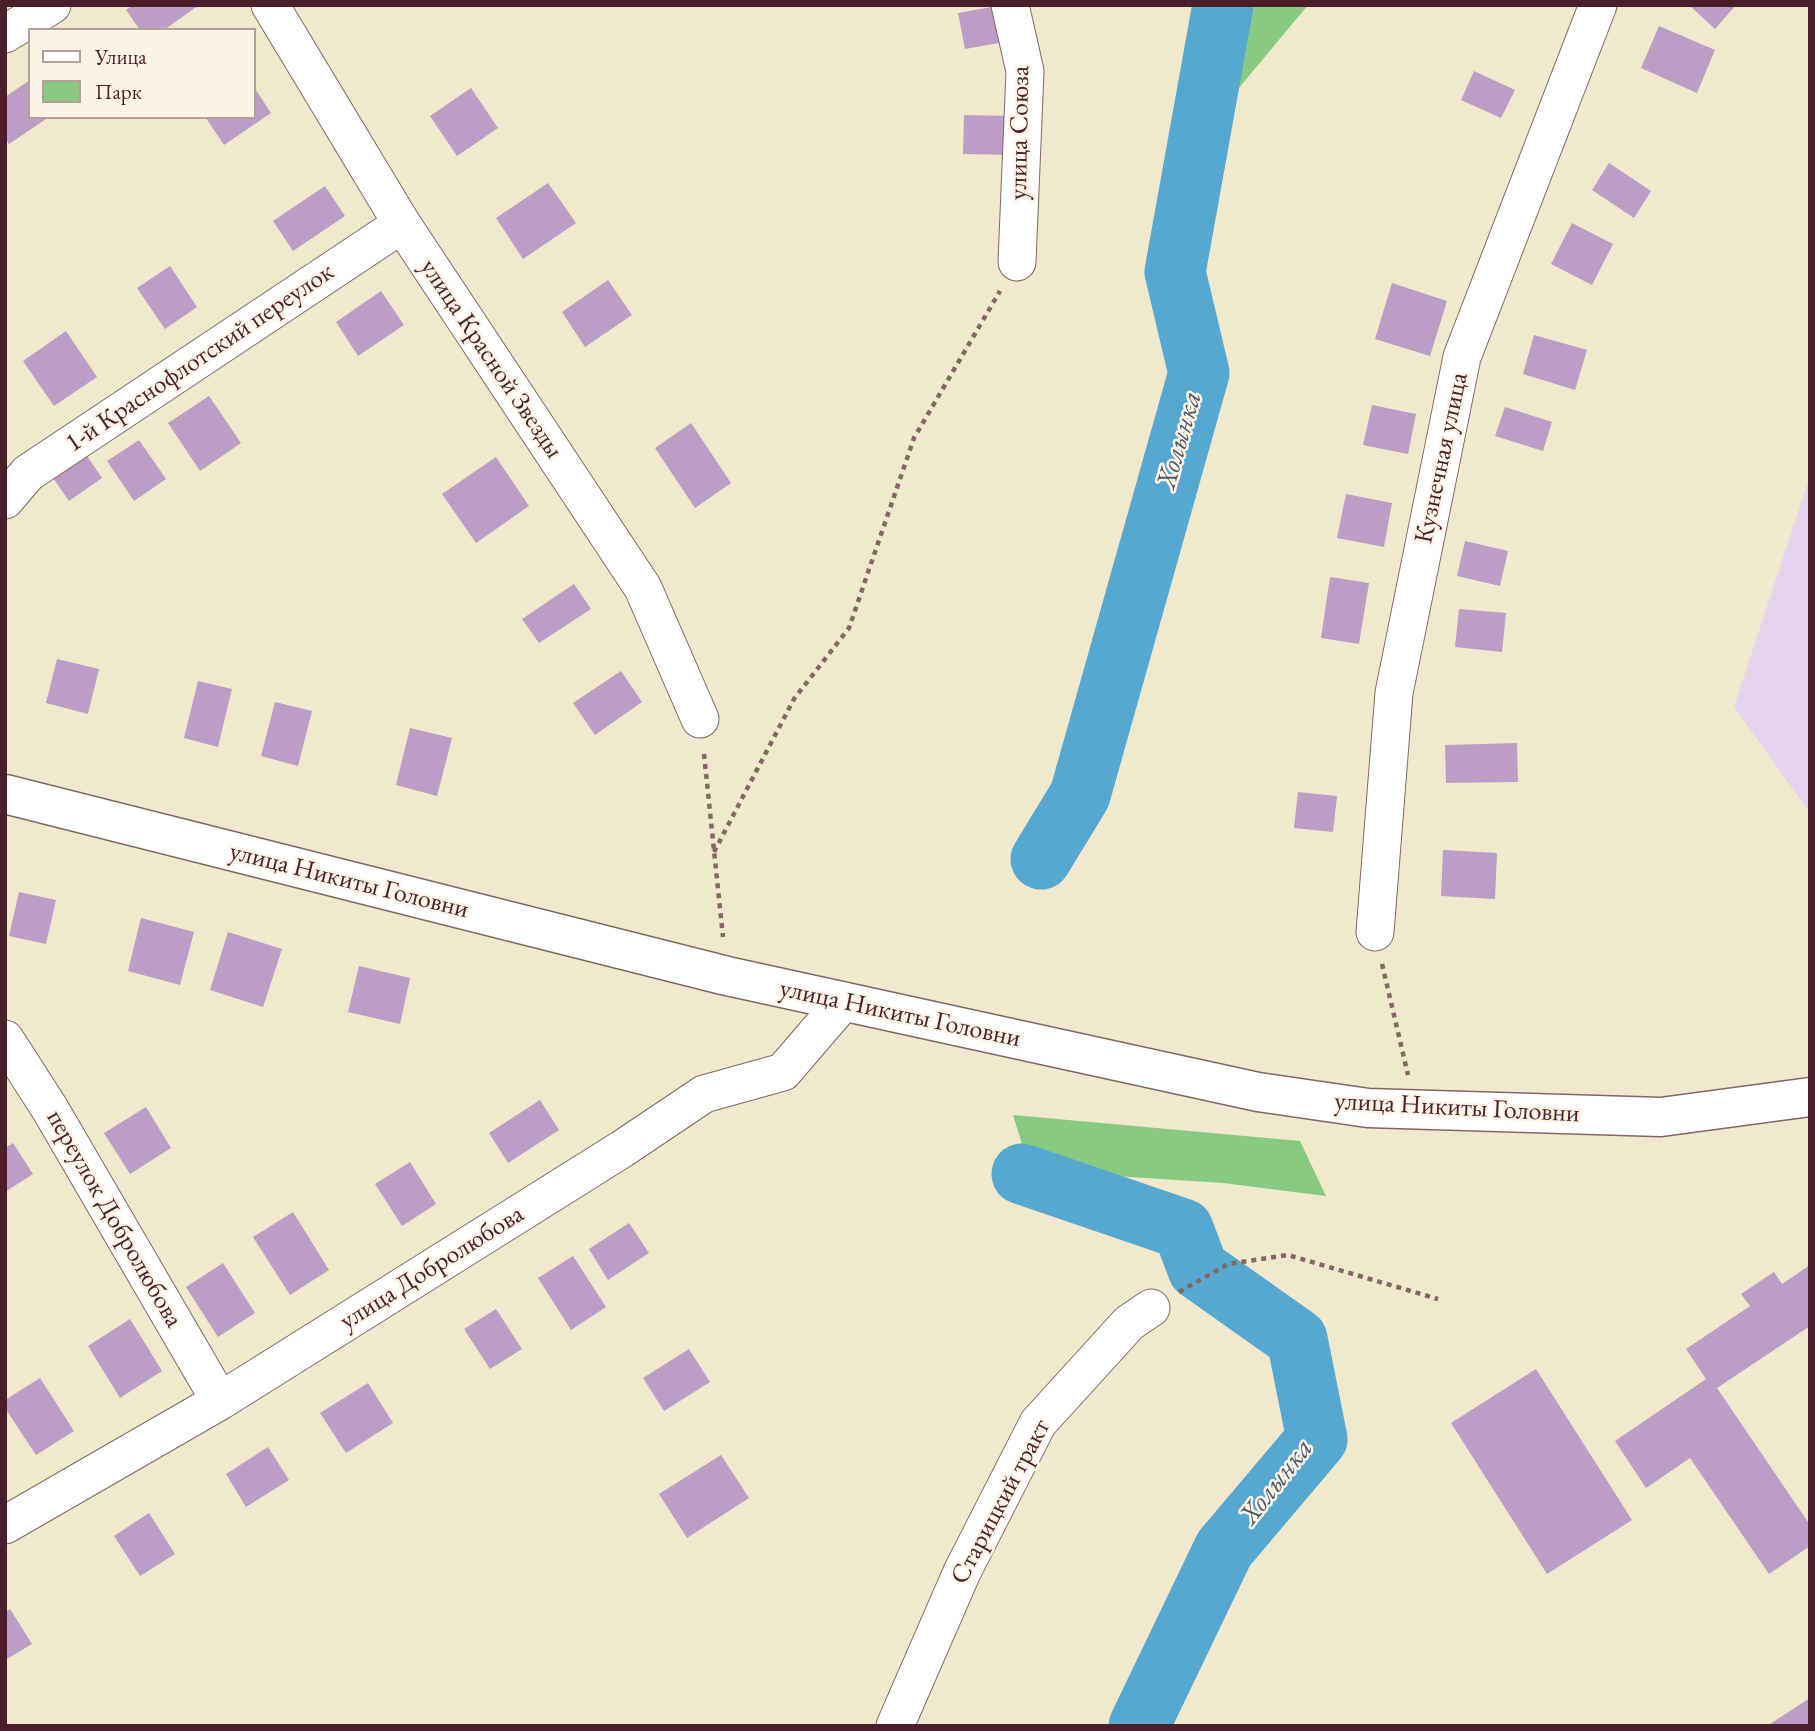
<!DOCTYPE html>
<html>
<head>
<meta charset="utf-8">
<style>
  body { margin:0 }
  #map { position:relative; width:1815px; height:1731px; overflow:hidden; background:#f0e9cd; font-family:"EB Garamond",serif }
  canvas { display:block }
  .frame { position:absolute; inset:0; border:7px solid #4a1f2b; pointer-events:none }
  .legend { position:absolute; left:28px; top:28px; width:228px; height:91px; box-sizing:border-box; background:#fcf5e5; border:2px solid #b59f9b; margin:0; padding:9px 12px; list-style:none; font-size:21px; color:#4a1f2b }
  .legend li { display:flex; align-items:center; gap:14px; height:35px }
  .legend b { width:35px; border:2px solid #b59f9b }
</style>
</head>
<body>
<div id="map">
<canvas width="1815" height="1731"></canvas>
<div class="frame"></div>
<ul class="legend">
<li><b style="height:9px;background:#fff"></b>Улица</li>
<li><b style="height:19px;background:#88ca82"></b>Парк</li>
</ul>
</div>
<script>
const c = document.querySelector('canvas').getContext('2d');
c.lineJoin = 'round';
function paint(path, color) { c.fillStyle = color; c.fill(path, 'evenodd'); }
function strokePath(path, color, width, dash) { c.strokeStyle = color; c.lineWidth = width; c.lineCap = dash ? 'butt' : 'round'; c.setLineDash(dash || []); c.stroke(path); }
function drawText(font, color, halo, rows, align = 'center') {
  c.font = font + ' "EB Garamond",serif'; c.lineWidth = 5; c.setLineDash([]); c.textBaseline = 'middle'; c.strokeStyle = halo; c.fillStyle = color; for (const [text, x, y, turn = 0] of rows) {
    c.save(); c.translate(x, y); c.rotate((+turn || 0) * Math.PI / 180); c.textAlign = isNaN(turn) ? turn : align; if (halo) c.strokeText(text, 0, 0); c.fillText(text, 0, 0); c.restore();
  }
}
const built = new Path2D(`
  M1810 476V813L1734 707Z`);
const green = new Path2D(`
  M1242 5H1308L1238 89Z
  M1013 1115 1300 1141 1326 1196 1223 1183 1069 1173 1025 1154Z`);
const river = new Path2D(`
  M1041 859 1080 795 1199 373 1175 272 1223 5
  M1022 1174 1183 1229 1198 1269 1297 1339 1317 1439 1224 1549 1139 1726`);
const building = new Path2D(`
  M133 5H199L164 30H140L126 10Z
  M1003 5 1010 41 965 49 958 13Z
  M1689 5H1736L1715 29Z
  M1659 26 1715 50 1697 93 1641 68Z
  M1474 71 1515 90 1501 118 1461 100Z
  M30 80V117H49L9 144 5 138V97Z
  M254 87 271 113 224 145 206 118 254 117Z
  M471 88 498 128 457 156 430 116Z
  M964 115 1014 116 1013 155 963 154Z
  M1609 163 1651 191 1634 218 1592 190Z
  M548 183 576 223 523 259 496 218Z
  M325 186 345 216 293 251 273 221Z
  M1572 223 1613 244 1592 285 1551 264Z
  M170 266 197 307 165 329 137 288Z
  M608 280 632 315 585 347 562 312Z
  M1392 283 1447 301 1430 356 1375 339Z
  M381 291 404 325 358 356 336 322Z
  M66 331 97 377 54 406 23 361Z
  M1534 335 1587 350 1575 390 1523 374Z
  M209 396 241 443 200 471 168 423Z
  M1372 405 1416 414 1408 454 1363 445Z
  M1505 407 1552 422 1543 451 1495 436Z
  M691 423 731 483 695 508 655 448Z
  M139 440 166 479 134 501 107 461Z
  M85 453 102 478 69 501 51 475Z
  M496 457 529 506 476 543 442 494Z
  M1346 494 1392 503 1384 547 1337 538Z
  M1465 541 1508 551 1500 586 1457 576Z
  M1330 577 1369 583 1359 644 1321 638Z
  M574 584 591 609 539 643 522 619Z
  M1459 609 1506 613 1502 652 1455 647Z
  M57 659 99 669 88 714 46 703Z
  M621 671 642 702 595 735 573 703Z
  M198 681 232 689 218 747 184 738Z
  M275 702 312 711 298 766 261 756Z
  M410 728 452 738 437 796 396 785Z
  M1517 743 1518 782 1446 783 1445 745Z
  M1298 792 1337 796 1333 832 1294 828Z
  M1443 850 1497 853 1495 899 1441 896Z
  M19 892 56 900 46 944 9 936Z
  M141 918 194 932 180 985 128 971Z
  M228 932 282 949 263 1007 210 990Z
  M359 966 410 978 400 1024 348 1012Z
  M540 1100 559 1130 508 1163 489 1133Z
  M146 1107 171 1148 130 1174 104 1133Z
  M13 1143 33 1174 5 1192V1148Z
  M410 1162 436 1204 402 1226 375 1184Z
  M293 1212 329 1270 290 1295 253 1237Z
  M629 1223 649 1253 608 1280 589 1249Z
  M573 1256 606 1307 571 1330 538 1278Z
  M223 1263 255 1313 218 1337 186 1287Z
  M1810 1265V1326L1717 1388 1810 1525V1546L1769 1574 1690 1458 1646 1488 1615 1441 1706 1379 1686 1349 1750 1306 1741 1294 1774 1272 1782 1284Z
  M496 1309 522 1349 490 1369 464 1329Z
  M130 1319 162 1371 120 1398 88 1346Z
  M689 1349 710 1382 664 1411 643 1378Z
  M1536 1369 1632 1520 1547 1574 1451 1423Z
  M40 1378 74 1431 36 1455 5 1408V1400Z
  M368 1383 393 1423 346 1453 320 1413Z
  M268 1447 289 1480 246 1507 226 1474Z
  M721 1455 749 1498 687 1538 659 1494Z
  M149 1513 175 1554 140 1576 114 1536Z
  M10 1609 32 1644 5 1660V1612Z
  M1810 1698V1726H1767Z`);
const path = new Path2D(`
  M704 754 723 937
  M714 852 794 699 849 628 914 438 1000 291
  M1382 964 1408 1075
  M1179 1292 1228 1264 1288 1255 1438 1299`);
const minor = new Path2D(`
  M270 5 402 224 643 588 700 719
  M1010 5 1025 71 1017 262
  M5 34 52 5
  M5 500 28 473 402 224
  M1375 932 1394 693 1462 357 1598 5
  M5 1039 50 1109 220 1401
  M5 1525 220 1401 622 1149 704 1094 783 1072 844 1001
  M895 1726 962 1572 1038 1423 1129 1323 1151 1308`);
const major = new Path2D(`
  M5 794 727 976 1258 1092 1368 1108 1661 1117 1810 1097`);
const streetNames = [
  ["улица Союза",1020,133,-89],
  ["1-й Краснофлотский переулок",200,358,-34],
  ["улица Красной Звезды",491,359,56],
  ["Кузнечная улица",1442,458,-78],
  ["улица Никиты Головни",349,881,14],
  ["улица Никиты Головни",900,1014,12],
  ["улица Никиты Головни",1457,1108,3],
  ["переулок Добролюбова",114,1219,60],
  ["улица Добролюбова",432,1268,-32],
  ["Старицкий тракт",1001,1502,-62]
];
const waterNames = [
  ["Холынка",1180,440,-74],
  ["Холынка",1277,1482,-52]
];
paint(built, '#e9d2ee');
paint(green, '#88ca82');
strokePath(river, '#56a8d1', 61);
paint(building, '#bb9dc5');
strokePath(minor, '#846664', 39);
strokePath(major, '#846664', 41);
strokePath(path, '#846664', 4.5, [5, 5]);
strokePath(minor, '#fff', 37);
strokePath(major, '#fff', 38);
drawText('26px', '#4a1f2b', '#fcf5e5', streetNames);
drawText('italic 28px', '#4f566d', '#fcf5e5', waterNames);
</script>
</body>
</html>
